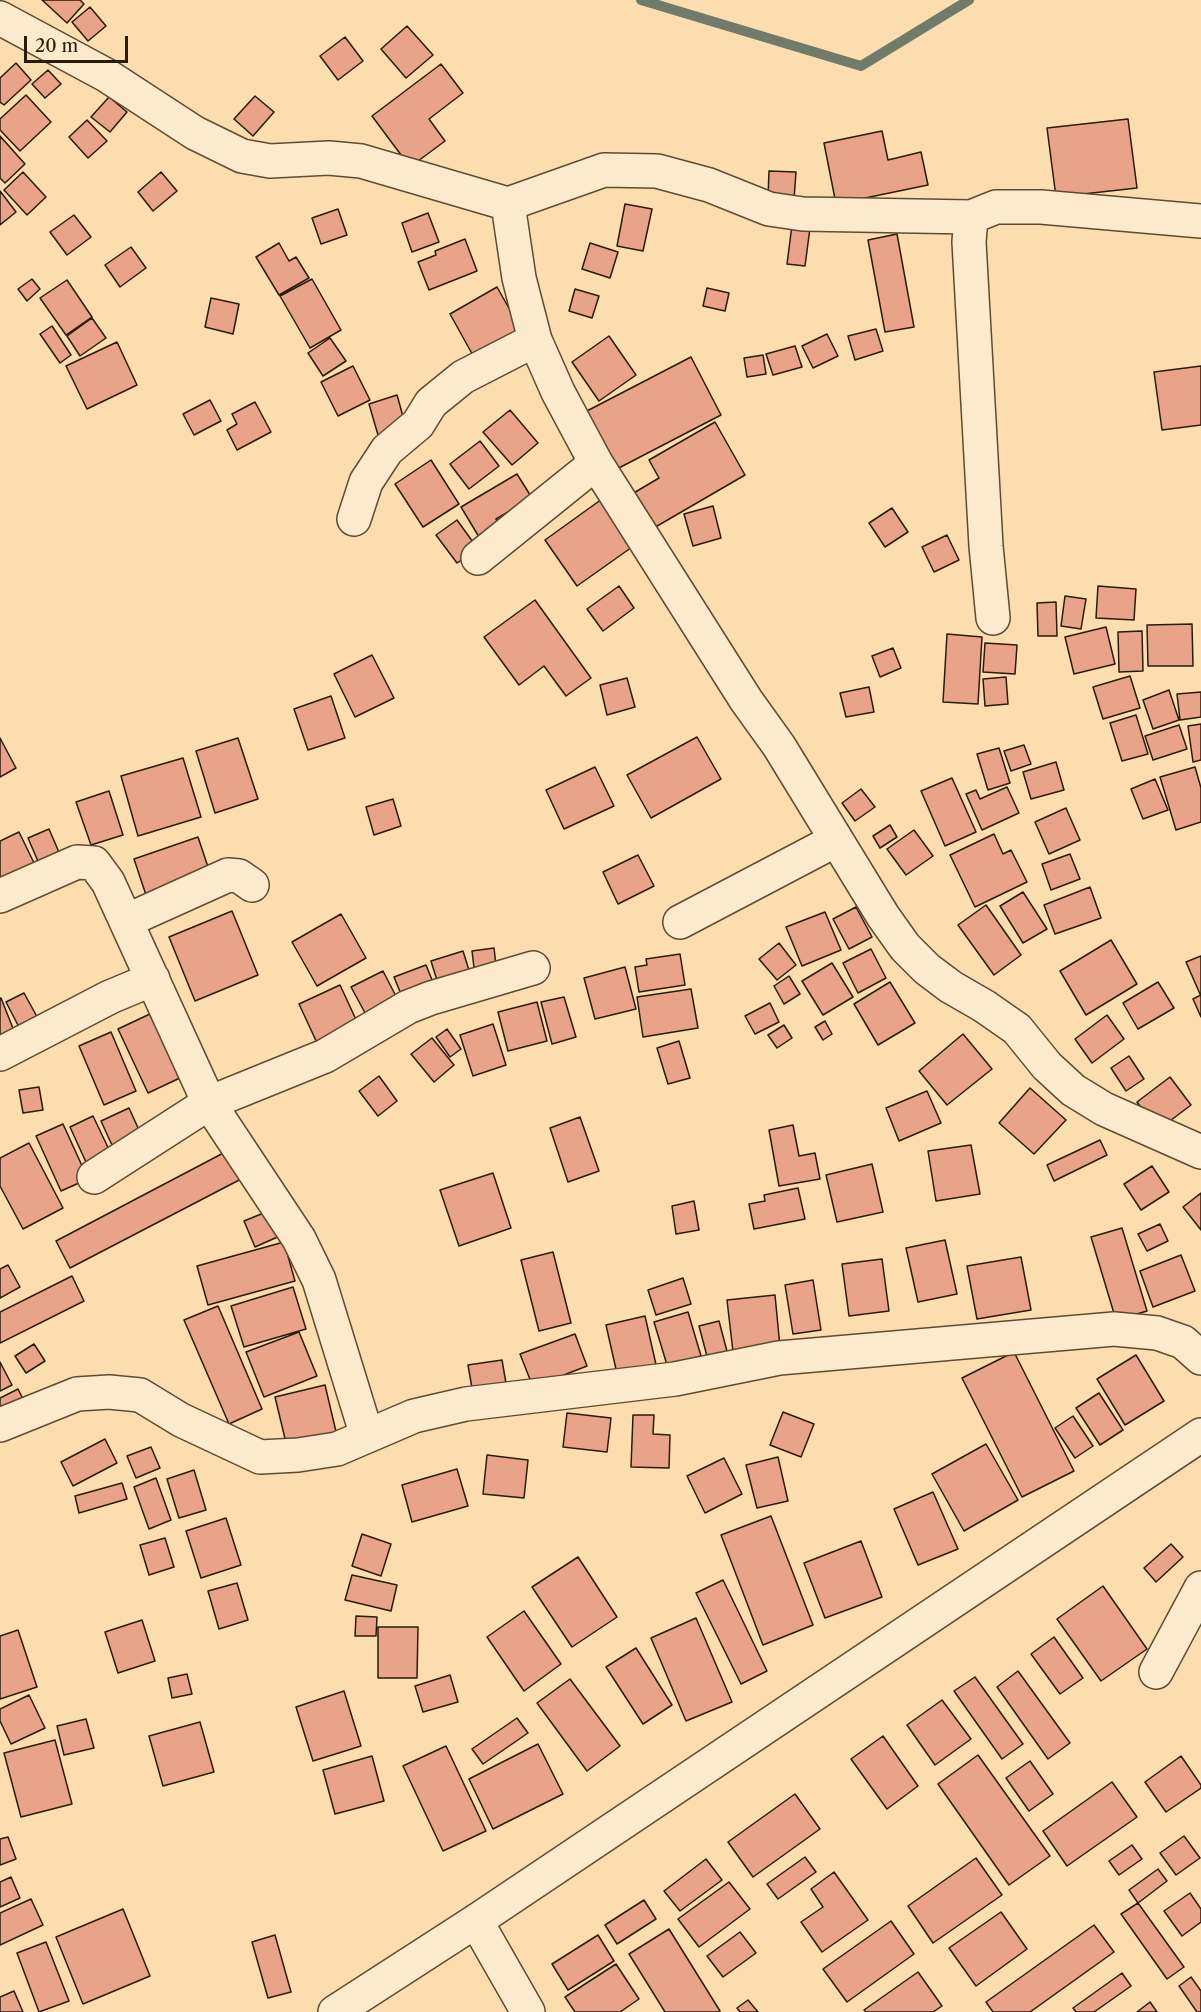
<!DOCTYPE html>
<html>
<head>
<meta charset="utf-8">
<style>
  body { margin:0 }
  #map { position:relative; width:1201px; height:2012px; overflow:hidden; background:#fcddaf; font-family:"Libre Caslon Text",serif }
  canvas { display:block }
  .scale { position:absolute; left:24px; top:36px; width:104px; height:27px; box-sizing:border-box; border:3px solid #291c09; border-top:0; padding-left:8px; font-size:18px; line-height:21px; white-space:nowrap; color:#291c09; -webkit-text-stroke:4px #fde9cb; paint-order:stroke }
</style>
</head>
<body>
<div id="map">
<canvas width="1201" height="2012"></canvas>
<div class="scale">20 m</div>
</div>
<script>
const c = document.querySelector('canvas').getContext('2d');
c.lineJoin = 'round';
function strokePath(path, color, width, dash) { c.strokeStyle = color; c.lineWidth = width; c.lineCap = dash ? 'butt' : 'round'; c.setLineDash(dash || []); c.stroke(path); }
function paint(path, color) { c.fillStyle = color; c.fill(path, 'evenodd'); }
const stream = new Path2D(`
  M641 0 861 66 969 0`);
const building = new Path2D(`
  M42 0H80L84 4 67 23Z
  M90 7 106 26 88 41 72 22Z
  M407 26 433 55 406 78 381 49Z
  M345 37 363 61 338 80 320 56Z
  M16 63 31 80 4 105 0 102V78Z
  M441 64 463 93 429 119 445 141 410 167 372 116Z
  M48 70 61 84 45 98 32 84Z
  M26 95 51 122 20 151 0 130V119Z
  M255 96 274 112 253 136 234 119Z
  M109 97 127 112 110 132 91 117Z
  M1128 119 1137 188 1056 197 1047 128Z
  M87 120 107 141 88 158 69 137Z
  M882 131 888 160 921 152 928 185 836 204 824 143Z
  M0 136 25 164 5 183 0 178Z
  M769 171 796 172 794 199 768 198Z
  M23 172 46 197 27 215 4 190Z
  M161 172 177 191 153 211 138 192Z
  M0 191 16 212 0 225Z
  M625 204 652 209 643 251 617 246Z
  M338 209 347 235 321 244 312 218Z
  M428 213 439 242 412 252 402 223Z
  M74 215 91 237 67 255 50 232Z
  M792 225 810 228 805 266 787 264Z
  M897 234 914 327 885 332 868 240Z
  M465 239 477 271 429 290 418 262 436 255 435 251Z
  M279 243 289 261 296 257 309 278 279 295 256 257Z
  M590 243 618 252 610 278 582 269Z
  M131 247 146 268 120 287 105 265Z
  M32 279 40 289 27 301 18 289Z
  M312 279 341 330 310 348 280 296Z
  M67 280 92 317 66 335 40 298Z
  M497 287 523 333 475 359 450 314Z
  M707 288 729 293 725 311 703 306Z
  M575 289 599 296 592 318 569 311Z
  M211 298 239 304 233 334 205 327Z
  M92 318 106 338 80 356 67 336Z
  M52 326 71 355 60 363 40 334Z
  M876 329 883 351 855 360 848 336Z
  M827 334 838 356 813 368 802 346Z
  M609 336 636 375 599 401 572 362Z
  M330 338 346 361 323 376 308 353Z
  M117 342 137 385 87 409 66 366Z
  M795 346 802 367 773 375 766 354Z
  M763 355 766 374 747 377 744 358Z
  M691 357 721 415 613 471 583 413Z
  M353 366 370 400 338 416 321 382Z
  M1201 366V425L1162 430 1154 372Z
  M397 395 406 427 378 435 369 404Z
  M210 400 221 421 194 435 183 414Z
  M255 402 271 432 237 450 227 430 237 424 232 414Z
  M510 410 538 443 512 465 483 432Z
  M715 422 745 475 652 529 632 494 659 478 649 460Z
  M480 441 499 466 469 489 450 464Z
  M431 460 459 504 423 527 395 484Z
  M517 474 532 498 496 519 502 529 482 542 461 507Z
  M602 499 635 545 577 586 545 540Z
  M713 506 721 538 693 546 684 514Z
  M892 508 908 532 885 547 869 523Z
  M457 520 478 549 457 563 436 535Z
  M947 535 959 560 934 572 922 547Z
  M619 586 634 608 603 631 587 609Z
  M1098 586 1136 589 1134 620 1096 618Z
  M1065 596 1086 599 1081 629 1061 626Z
  M535 600 591 678 566 696 544 666 519 685 484 637Z
  M1056 602 1057 636H1038L1037 603Z
  M1192 624 1193 666H1148L1147 625Z
  M1106 627 1115 664 1074 674 1065 637Z
  M1142 631 1143 671 1119 672 1118 632Z
  M947 634 982 637 978 704 943 702Z
  M985 643 1017 645 1015 674 983 672Z
  M893 648 901 668 880 677 872 656Z
  M372 655 394 698 355 717 334 674Z
  M1130 676 1140 708 1103 719 1093 687Z
  M1006 677 1008 704 985 706 983 679Z
  M627 678 635 707 607 715 600 685Z
  M869 687 874 712 846 717 840 693Z
  M1169 690 1179 720 1153 729 1143 700Z
  M1201 692V717L1180 720 1177 694Z
  M331 696 345 738 308 750 294 709Z
  M1136 715 1148 754 1122 761 1110 723Z
  M1201 724V760L1193 762 1188 726Z
  M1179 725 1187 749 1153 760 1145 736Z
  M697 737 721 779 651 818 627 775Z
  M0 738 16 768 0 777Z
  M238 738 258 799 215 813 196 751Z
  M1024 745 1031 764 1011 771 1004 751Z
  M999 748 1010 783 988 790 977 754Z
  M183 758 201 817 138 836 121 776Z
  M1056 762 1064 790 1031 799 1023 772Z
  M595 767 614 806 564 829 546 790Z
  M1195 767 1201 788V822L1176 830 1160 777Z
  M952 778 976 832 945 846 921 791Z
  M1155 779 1168 810 1143 819 1131 789Z
  M1007 787 1019 813 982 830 966 794 976 790 980 799Z
  M861 789 875 807 855 821 842 803Z
  M109 791 123 835 91 845 76 802Z
  M393 799 401 826 374 835 366 807Z
  M1066 808 1080 840 1049 854 1035 822Z
  M890 825 897 837 880 848 873 836Z
  M49 829 61 857 40 866 28 838Z
  M914 830 933 856 906 875 887 849Z
  M19 832 36 867 0 883V841Z
  M994 834 1003 854 1011 850 1027 882 975 907 950 855Z
  M198 837 210 873 146 895 134 859Z
  M1070 854 1080 879 1051 890 1042 864Z
  M638 855 654 886 618 904 603 872Z
  M1090 887 1101 918 1055 934 1044 905Z
  M1023 892 1047 929 1023 943 1000 906Z
  M986 905 1021 955 994 975 958 925Z
  M856 907 872 937 849 949 833 919Z
  M232 911 258 975 195 1001 169 937Z
  M825 912 841 950 802 966 786 927Z
  M341 914 366 958 317 986 292 942Z
  M1111 940 1137 984 1086 1015 1060 971Z
  M779 943 796 965 777 980 759 959Z
  M494 948 497 974 475 976 472 951Z
  M871 949 886 978 858 993 843 963Z
  M463 951 472 980 440 990 431 961Z
  M680 954 685 985 639 992 635 967 647 965 646 959Z
  M1201 956V993L1200 994 1186 962Z
  M832 963 853 997 823 1015 802 981Z
  M426 965 437 992 405 1004 394 977Z
  M625 967 636 1009 595 1019 584 978Z
  M383 971 401 1006 370 1022 351 987Z
  M789 976 800 994 784 1004 774 986Z
  M890 982 915 1023 878 1045 854 1004Z
  M1158 982 1174 1008 1138 1029 1123 1003Z
  M340 985 359 1026 318 1045 299 1004Z
  M691 989 698 1028 643 1037 637 997Z
  M24 993 41 1024 22 1033 6 1002Z
  M1201 995V1017L1193 999Z
  M564 997 576 1037 552 1044 541 1002Z
  M1 998 16 1036 0 1043V998Z
  M537 1002 547 1041 508 1051 498 1012Z
  M770 1003 779 1022 755 1034 745 1016Z
  M152 1013 182 1077 148 1093 118 1029Z
  M1107 1015 1124 1039 1092 1063 1075 1039Z
  M825 1021 832 1034 823 1040 815 1027Z
  M493 1024 506 1065 473 1076 460 1035Z
  M784 1025 792 1038 777 1048 768 1035Z
  M447 1029 461 1049 450 1057 436 1037Z
  M111 1032 136 1091 104 1105 79 1046Z
  M963 1034 992 1069 947 1105 919 1071Z
  M432 1038 454 1065 434 1082 411 1054Z
  M679 1041 690 1078 668 1084 657 1048Z
  M1129 1056 1144 1079 1126 1091 1111 1068Z
  M379 1076 397 1101 378 1116 359 1091Z
  M1170 1077 1191 1105 1158 1130 1137 1102Z
  M39 1087 43 1110 23 1113 19 1090Z
  M1030 1088 1066 1120 1034 1154 999 1123Z
  M927 1091 941 1123 899 1141 886 1108Z
  M129 1108 144 1141 116 1154 101 1121Z
  M93 1116 114 1160 90 1171 70 1127Z
  M580 1117 599 1171 568 1182 550 1128Z
  M63 1124 88 1179 61 1191 36 1136Z
  M793 1125 799 1156 815 1153 820 1179 779 1186 769 1130Z
  M1100 1140 1107 1155 1054 1181 1047 1165Z
  M29 1143 63 1208 23 1229 0 1186V1158Z
  M971 1145 980 1194 936 1201 928 1151Z
  M231 1149 245 1177 70 1268 56 1241Z
  M872 1164 883 1212 837 1222 826 1175Z
  M1152 1166 1169 1192 1141 1210 1124 1184Z
  M493 1173 511 1228 459 1246 440 1190Z
  M798 1188 805 1219 754 1229 749 1204 765 1201 764 1195Z
  M1201 1193V1230L1183 1207Z
  M694 1201 699 1230 676 1234 672 1206Z
  M271 1210 282 1235 255 1247 244 1221Z
  M1160 1224 1168 1241 1147 1251 1138 1234Z
  M1122 1228 1147 1311 1116 1320 1091 1237Z
  M945 1240 957 1294 918 1302 906 1248Z
  M284 1242 295 1281 208 1305 197 1266Z
  M553 1252 571 1323 539 1331 521 1260Z
  M1181 1255 1195 1291 1153 1307 1140 1271Z
  M1021 1257 1031 1310 977 1319 967 1266Z
  M882 1259 889 1311 849 1316 842 1264Z
  M8 1265 20 1287 0 1298V1269Z
  M72 1276 84 1301 0 1343V1312Z
  M683 1278 691 1304 656 1315 648 1290Z
  M813 1280 821 1330 793 1334 785 1285Z
  M293 1287 306 1329 244 1347 231 1306Z
  M775 1295 780 1347 733 1352 727 1300Z
  M218 1306 262 1409 229 1424 184 1320Z
  M688 1312 701 1356 667 1365 654 1322Z
  M645 1316 657 1369 618 1378 606 1325Z
  M719 1321 728 1355 708 1360 699 1326Z
  M299 1332 317 1376 264 1397 246 1352Z
  M575 1334 587 1366 533 1387 520 1354Z
  M34 1344 45 1361 26 1373 15 1356Z
  M1014 1352 1074 1471 1022 1497 962 1378Z
  M1136 1355 1164 1401 1125 1425 1097 1379Z
  M502 1360 507 1389 473 1394 468 1365Z
  M0 1362 12 1385 0 1391Z
  M325 1385 338 1440 288 1451 275 1397Z
  M18 1389 27 1407 0 1421V1398Z
  M1099 1393 1123 1430 1100 1445 1076 1408Z
  M783 1412 814 1424 801 1457 770 1445Z
  M567 1413 611 1418 607 1452 563 1447Z
  M633 1415H654L653 1434 670 1435 669 1468 631 1467Z
  M1073 1416 1093 1446 1075 1458 1055 1428Z
  M105 1439 117 1463 73 1486 61 1462Z
  M986 1444 1018 1500 964 1531 932 1474Z
  M151 1447 160 1468 136 1478 127 1456Z
  M487 1455 528 1460 524 1498 483 1494Z
  M778 1457 788 1501 757 1508 746 1465Z
  M724 1458 742 1494 705 1513 687 1476Z
  M457 1469 468 1506 412 1522 402 1485Z
  M194 1470 206 1510 179 1518 167 1479Z
  M156 1478 171 1520 149 1529 134 1487Z
  M122 1483 127 1499 79 1513 75 1496Z
  M933 1492 958 1549 918 1565 894 1509Z
  M771 1516 813 1625 763 1645 721 1535Z
  M226 1518 241 1565 201 1578 186 1531Z
  M362 1534 391 1544 381 1576 352 1566Z
  M165 1538 174 1567 149 1575 140 1545Z
  M861 1541 882 1597 825 1618 804 1563Z
  M1171 1544 1183 1557 1156 1582 1144 1568Z
  M578 1557 617 1617 572 1647 532 1587Z
  M352 1575 397 1585 391 1611 345 1600Z
  M723 1580 767 1671 741 1684 696 1593Z
  M237 1583 248 1620 219 1629 208 1591Z
  M1103 1586 1147 1649 1101 1681 1057 1619Z
  M524 1611 561 1664 524 1691 487 1637Z
  M356 1616 377 1617 376 1636H355Z
  M696 1618 732 1702 686 1721 651 1638Z
  M142 1620 155 1661 118 1673 105 1632Z
  M378 1627H418L417 1678H378Z
  M18 1630 37 1687 0 1699V1636Z
  M1054 1637 1083 1678 1060 1694 1031 1654Z
  M636 1648 672 1705 643 1724 606 1667Z
  M1018 1671 1070 1743 1048 1759 997 1687Z
  M187 1674 192 1694 172 1698 168 1678Z
  M450 1675 458 1702 423 1712 415 1686Z
  M975 1677 1023 1744 1002 1759 954 1691Z
  M570 1679 620 1746 587 1771 537 1703Z
  M344 1691 361 1746 313 1761 296 1707Z
  M29 1695 45 1728 11 1744 0 1721V1709Z
  M942 1700 971 1739 935 1765 907 1725Z
  M517 1718 528 1733 483 1764 472 1749Z
  M86 1719 94 1748 64 1755 57 1726Z
  M200 1722 214 1772 163 1786 149 1736Z
  M883 1736 918 1786 887 1809 851 1759Z
  M55 1740 72 1804 21 1817 4 1753Z
  M538 1744 563 1794 493 1829 469 1779Z
  M446 1746 486 1831 443 1851 403 1766Z
  M978 1755 1050 1856 1009 1885 938 1784Z
  M372 1756 384 1801 335 1814 323 1770Z
  M1181 1756 1201 1785V1788L1166 1812 1145 1782Z
  M1030 1761 1053 1794 1029 1811 1006 1778Z
  M1112 1782 1137 1817 1067 1866 1043 1831Z
  M795 1794 820 1829 753 1877 728 1842Z
  M1184 1836 1200 1858 1176 1875 1160 1853Z
  M8 1837 16 1859 0 1865V1839Z
  M1132 1845 1142 1859 1119 1875 1109 1861Z
  M805 1857 816 1872 778 1899 767 1884Z
  M976 1858 1002 1895 933 1943 908 1906Z
  M706 1859 722 1880 680 1911 664 1891Z
  M1158 1869 1167 1881 1138 1903 1129 1890Z
  M834 1872 868 1920 822 1952 801 1922 823 1907 811 1889Z
  M11 1877 20 1898 0 1907V1882Z
  M729 1882 750 1909 699 1947 678 1919Z
  M1190 1893 1201 1909V1922L1182 1936 1164 1911Z
  M31 1899 43 1925 0 1945V1913Z
  M644 1900 656 1919 617 1944 605 1925Z
  M1138 1903 1184 1967 1167 1979 1121 1914Z
  M123 1909 150 1976 83 2004 56 1937Z
  M1001 1912 1027 1949 976 1986 949 1948Z
  M891 1921 914 1954 847 2002 823 1969Z
  M1094 1925 1114 1952 1030 2012H993L986 2002Z
  M669 1929 720 2011 719 2012H665L629 1954Z
  M740 1932 756 1953 723 1977 707 1956Z
  M275 1935 291 1992 268 1998 252 1942Z
  M598 1935 614 1961 568 1990 552 1964Z
  M46 1942 69 2001 39 2012 17 1953Z
  M616 1964 639 1999 620 2012H575L565 1997Z
  M918 1972 942 2006 933 2012H866L864 2010Z
  M1122 1973 1131 1986 1094 2012H1076L1073 2008Z
  M1191 1977 1201 1991V2012H1197L1179 1986Z
  M14 1991 23 2012H0V1997Z
  M748 2000 758 2012H740L737 2008Z
  M1150 2002 1157 2012H1137Z`);
const minor = new Path2D(`
  M0 18 106 75 195 133 242 156 270 161 329 158 361 161 508 204 604 170 657 171 709 185 769 209 803 214 971 217
  M508 204 519 278 535 340 558 392 596 463 746 700 779 746 883 916 905 947 927 969 951 987 984 1006 1017 1029 1047 1066 1073 1090 1104 1109 1201 1152
  M354 519 366 482 387 450 418 424 431 403 463 377 535 340
  M478 558 596 463
  M993 618 986 546 969 242 971 217 996 207H1041L1201 221
  M0 896 77 862 94 863 108 882 209 1103 299 1239 319 1280 367 1436
  M126 921 228 875 239 876 252 885
  M680 922 836 840
  M0 1054 110 997 153 979
  M94 1177 209 1103 325 1056 408 1007 431 998 533 968
  M0 1425 77 1394 109 1392 140 1395 181 1420 260 1457 298 1455 337 1449 414 1416 466 1404 675 1379 779 1358 1114 1329 1157 1333 1183 1342 1201 1358
  M1156 1672 1201 1588
  M476 1921 528 2012
  M335 2012 476 1921 1201 1435`);
strokePath(stream, '#707c69', 10);
paint(building, '#e9a389');
strokePath(building, '#291c09', 1.5);
strokePath(minor, '#5e4c32', 36);
strokePath(minor, '#fde9cb', 33);
</script>
</body>
</html>
